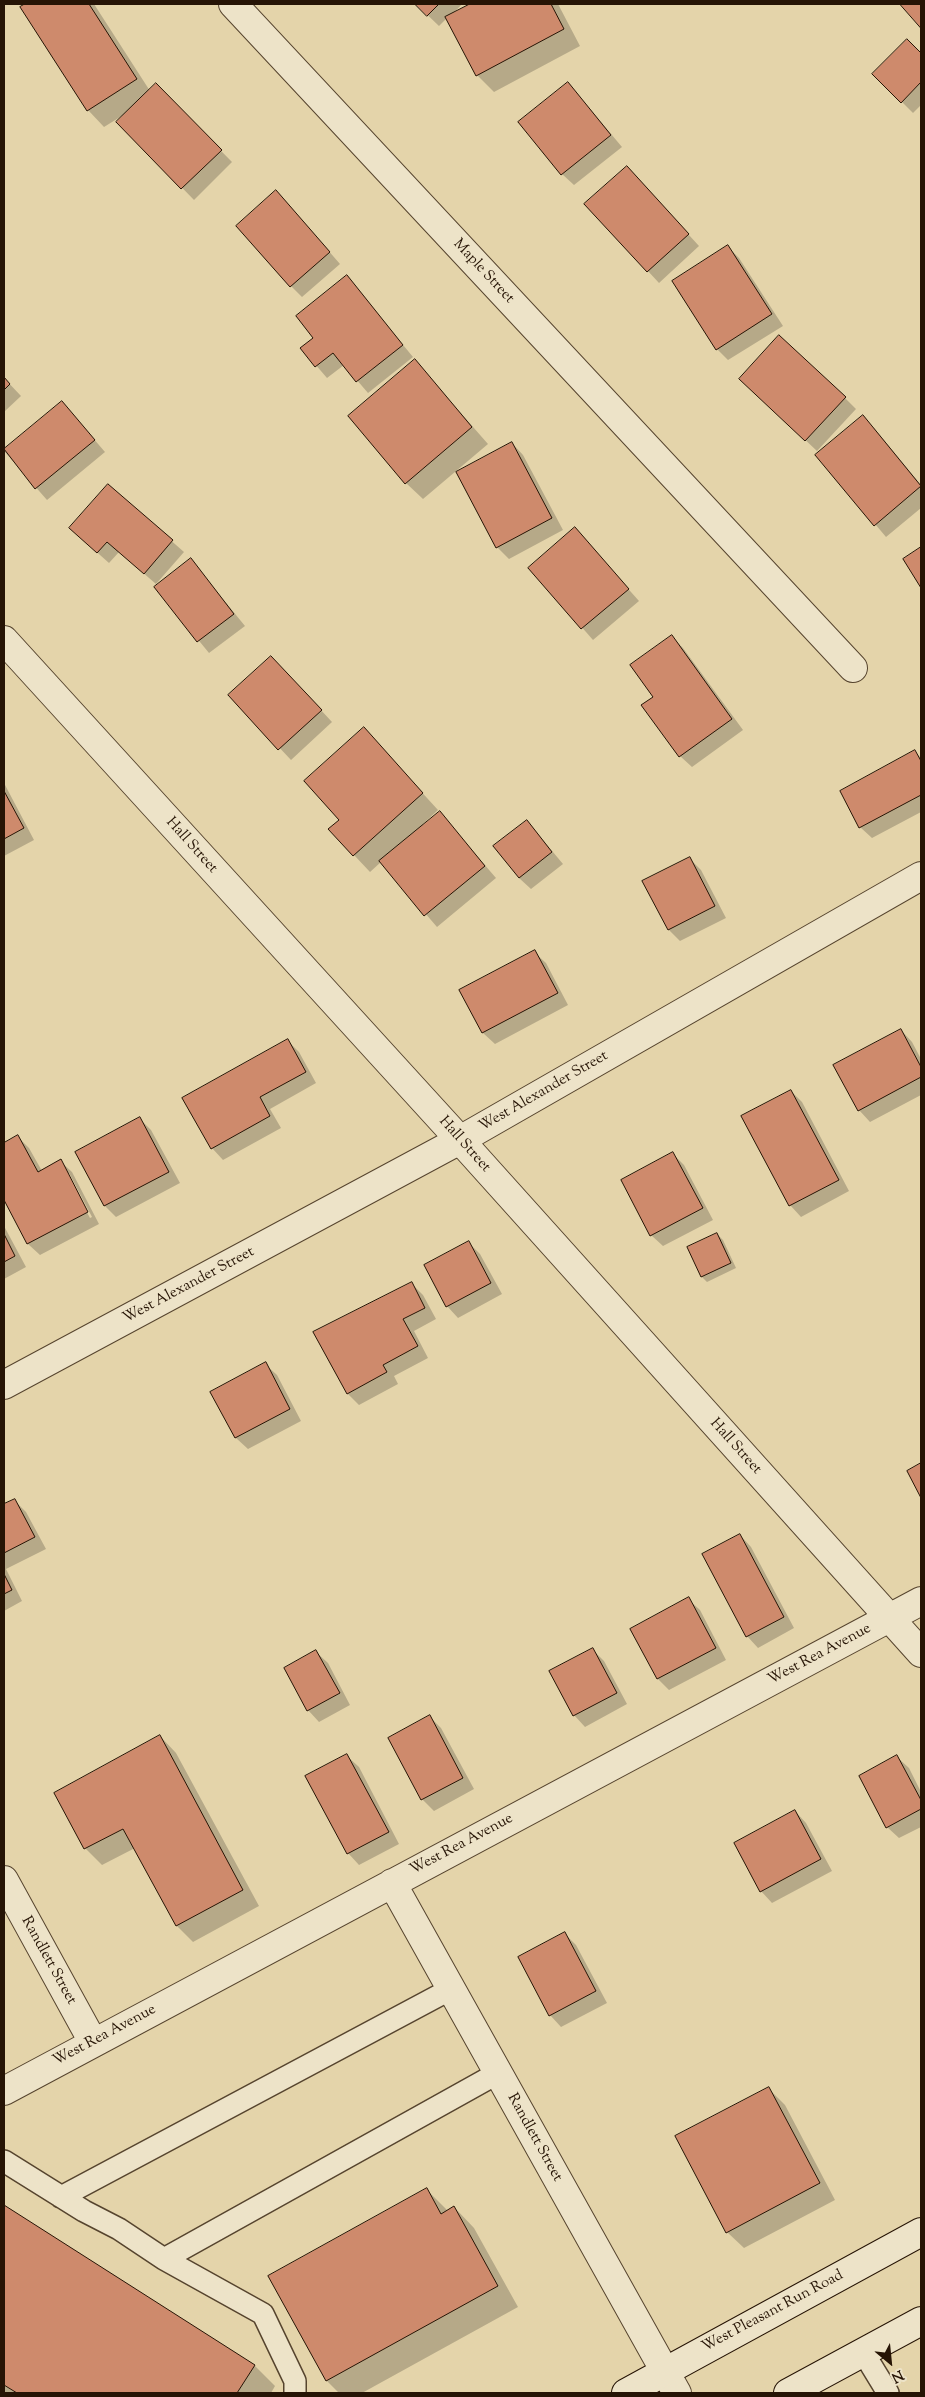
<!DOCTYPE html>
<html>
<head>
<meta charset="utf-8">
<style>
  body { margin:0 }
  #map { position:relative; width:925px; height:2397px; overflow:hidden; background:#e4d4aa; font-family:"Sorts Mill Goudy",serif }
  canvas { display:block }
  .frame { position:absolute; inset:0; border:5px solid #261405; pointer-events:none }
  .north { position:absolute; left:865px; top:2337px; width:50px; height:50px; -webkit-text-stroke:4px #ede3c8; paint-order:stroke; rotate:152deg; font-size:14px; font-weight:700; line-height:20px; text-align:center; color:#261405 }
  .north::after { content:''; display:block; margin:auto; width:18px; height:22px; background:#261405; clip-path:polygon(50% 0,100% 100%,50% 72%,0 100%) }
</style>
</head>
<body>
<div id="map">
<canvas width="925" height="2397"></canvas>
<div class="frame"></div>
<div class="north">N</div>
</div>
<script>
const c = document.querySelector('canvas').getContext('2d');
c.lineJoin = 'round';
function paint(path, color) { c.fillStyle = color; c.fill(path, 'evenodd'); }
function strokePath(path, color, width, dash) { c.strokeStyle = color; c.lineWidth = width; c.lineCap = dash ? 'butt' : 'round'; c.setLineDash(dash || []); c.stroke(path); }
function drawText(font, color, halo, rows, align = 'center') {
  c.font = font + ' "Sorts Mill Goudy",serif'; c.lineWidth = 4.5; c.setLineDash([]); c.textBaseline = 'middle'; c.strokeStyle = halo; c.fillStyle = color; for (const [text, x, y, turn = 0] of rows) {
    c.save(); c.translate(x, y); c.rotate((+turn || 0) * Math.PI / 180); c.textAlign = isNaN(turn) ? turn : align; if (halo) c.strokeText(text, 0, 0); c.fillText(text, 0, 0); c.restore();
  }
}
const shadow = new Path2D(`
  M28 4H94L150 91 156 85 232 162 194 200 118 122 125 114 104 127 88 110 22 7Z
  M416 4H462L451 16 473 4H558L580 46 494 92 477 75 447 18 439 26Z
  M907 40 921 54V105L913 113 874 74Z
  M568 83 622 147 574 185 562 174Z
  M638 179 699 246 659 283 586 204Z
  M287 203 340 264 302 297 291 286Z
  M728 247 739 258 783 326 728 360 717 349Z
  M347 277 413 357 368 393 344 365 327 378 302 349 315 338Z
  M415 361 488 444 423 499 406 483Z
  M4 378 21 396 4 412Z
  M752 390 845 398 856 409 817 451Z
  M62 402 105 452 47 500 4 451Z
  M874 428 921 485V508L886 537 817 455Z
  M512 443 523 455 563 530 509 559 497 547Z
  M108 485 184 552 156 584 119 552 109 563 82 539Z
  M575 529 639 601 593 640 530 568Z
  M191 560 245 626 209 653 155 587Z
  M672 637 683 648 743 730 692 767 680 756 655 697Z
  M283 669 332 722 291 760 230 695Z
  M364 729 438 810 423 824 424 826 440 813 496 878 437 927 381 862 370 872 354 855 340 820Z
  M915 752 921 758V812L872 838 860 827Z
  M4 783 34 840 4 856Z
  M527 821 563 864 531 889 519 878Z
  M689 858 701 870 726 918 680 941 669 930 644 882Z
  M534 952 546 963 568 1005 495 1044 483 1033 461 991Z
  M901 1030 912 1042 921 1059V1095L870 1122 859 1110Z
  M288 1041 299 1052 316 1083 270 1109 281 1128 223 1160 212 1148Z
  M791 1091 802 1102 849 1191 801 1217 790 1205Z
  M140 1119 151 1130 180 1183 116 1217 105 1206 76 1152Z
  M18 1137 29 1148 42 1171 60 1161 72 1172 99 1224 40 1255 28 1244 4 1197V1144ZM66 1173H69L92 1217 90 1218Z
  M673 1154 684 1165 713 1220 663 1246 651 1235Z
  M4 1226 26 1267 4 1279Z
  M717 1234 723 1240 736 1268 707 1282 702 1277 688 1248Z
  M469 1243 480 1254 502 1294 458 1318 447 1306Z
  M412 1284 423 1295 436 1319 414 1331 428 1358 394 1376 398 1384 359 1405 348 1394Z
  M265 1364 277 1375 301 1421 248 1449 236 1438 212 1392Z
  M14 1500 26 1512 46 1549 6 1569 22 1601 4 1611V1506Z
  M740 1535 751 1547 794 1628 758 1648 747 1636Z
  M688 1599 700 1610 726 1660 669 1690 658 1679Z
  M593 1650 604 1661 627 1704 585 1727 574 1715Z
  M316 1652 328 1663 350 1705 319 1722 308 1710Z
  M430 1717 441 1728 474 1789 434 1811 422 1799Z
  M160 1736 176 1753 259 1906 193 1942 177 1926 135 1848 102 1865 85 1848 55 1793Z
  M347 1756 359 1767 399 1844 359 1865 348 1853Z
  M897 1757 909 1768 921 1792V1827L899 1838 887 1827Z
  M795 1811 806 1823 832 1871 772 1903 761 1891Z
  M565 1934 576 1945 607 2003 561 2027 550 2015Z
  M768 2088 785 2105 835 2200 744 2248 727 2232Z
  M427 2190 448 2211 454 2207 474 2228 518 2307 362 2393H339L327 2381 270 2276Z
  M4 2207 255 2366 275 2386 271 2393H4Z`);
const building = new Path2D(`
  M25 4H89L137 79 87 111 20 7Z
  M415 4H439L427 16Z
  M470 4H551L564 29 476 76 445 17Z
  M900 4H921V28Z
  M907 39 921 53V82L901 103 872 74Z
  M568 82 611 135 561 175 518 122Z
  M156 83 222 150 181 189 116 122Z
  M627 166 689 234 647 272 584 204Z
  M276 190 330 252 290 287 236 226Z
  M728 245 772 314 716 350 672 281Z
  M347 275 403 345 356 382 333 353 315 367 300 348 313 338 296 316Z
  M779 335 846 397 805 441 739 379Z
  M415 359 472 427 405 484 348 416Z
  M4 377 10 384 4 390Z
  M62 401 95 440 35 489 4 449Z
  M863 415 921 486 874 526 815 455Z
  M512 442 552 518 496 548 456 472Z
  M108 484 173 540 144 574 107 542 97 553 69 528Z
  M575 527 629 589 581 629 528 568Z
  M921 547V588L903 559Z
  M191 558 234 614 197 642 154 587Z
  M672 635 732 719 679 757 641 705 653 697 630 665Z
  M271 656 322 710 278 750 228 695Z
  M364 727 423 793 353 856 328 829 339 820 304 781Z
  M915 750 921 761V795L859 828 840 791Z
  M4 791 24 828 4 839Z
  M440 811 485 866 424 916 379 861Z
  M527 820 552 852 519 878 493 846Z
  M690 857 715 906 668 930 642 881Z
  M535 950 558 993 482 1033 459 990Z
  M901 1029 921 1067V1077L858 1111 833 1065Z
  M288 1039 306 1072 260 1097 270 1116 211 1149 182 1098Z
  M791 1090 839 1180 789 1206 741 1116Z
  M140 1117 169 1172 104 1206 75 1152Z
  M18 1135 38 1172 61 1159 88 1212 27 1244 4 1200V1143Z
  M673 1152 703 1208 650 1236 621 1180Z
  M717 1233 731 1263 701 1277 687 1247Z
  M4 1234 15 1256 4 1262Z
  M469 1241 491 1283 446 1307 424 1265Z
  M412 1282 425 1308 403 1319 418 1346 383 1365 387 1372 347 1394 313 1332Z
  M266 1362 290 1409 235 1438 210 1392Z
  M921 1463V1498L907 1471Z
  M15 1499 35 1537 4 1553V1504Z
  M740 1534 784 1617 746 1637 702 1554Z
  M4 1574 12 1590 4 1594Z
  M689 1597 716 1648 657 1679 630 1629Z
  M593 1648 617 1693 573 1716 549 1671Z
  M316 1650 340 1693 307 1711 284 1668Z
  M430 1715 463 1778 421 1800 388 1738Z
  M160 1735 243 1890 176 1926 123 1829 84 1849 54 1793Z
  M347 1754 389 1832 347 1854 305 1776Z
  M897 1755 921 1800V1809L886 1828 859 1776Z
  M795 1810 821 1859 760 1892 734 1843Z
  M565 1932 596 1991 549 2016 518 1957Z
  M769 2087 820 2183 726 2233 675 2136Z
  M427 2188 441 2214 454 2206 498 2286 326 2381 268 2276Z
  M4 2205 255 2365 237 2393H17L4 2385Z`);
const service = new Path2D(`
  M4 2161 84 2211 119 2229 164 2259 263 2314 295 2381V2393
  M61 2197 451 1989
  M164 2259 498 2073
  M863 2352 888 2393`);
const minor = new Path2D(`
  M233 4 853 668
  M4 640 460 1140 921 1653
  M4 1385 460 1140 921 876
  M4 1880 93 2042
  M392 1883 677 2393
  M4 2091 921 1601`);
const secondary = new Path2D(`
  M626 2393 921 2232
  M788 2393 921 2321`);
const streetNames = [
  ["Maple Street",483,272,47],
  ["Hall Street",191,846,48],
  ["West Alexander Street",544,1092,-30],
  ["Hall Street",464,1145,48],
  ["West Alexander Street",189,1286,-28],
  ["Hall Street",735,1447,48],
  ["West Rea Avenue",820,1655,-28],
  ["West Rea Avenue",462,1845,-28],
  ["Randlett Street",48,1961,61],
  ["West Rea Avenue",105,2036,-28],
  ["Randlett Street",534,2138,61],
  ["West Pleasant Run Road",773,2312,-28]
];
paint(shadow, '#0003');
paint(building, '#ce8a6c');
strokePath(building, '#261405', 1);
strokePath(service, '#56442e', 24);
strokePath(minor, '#56442e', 30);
strokePath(secondary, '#261405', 30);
strokePath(service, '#ede3c8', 21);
strokePath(minor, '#ede3c8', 28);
strokePath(secondary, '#ede3c8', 28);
drawText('15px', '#261405', '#ede3c8', streetNames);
</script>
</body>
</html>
